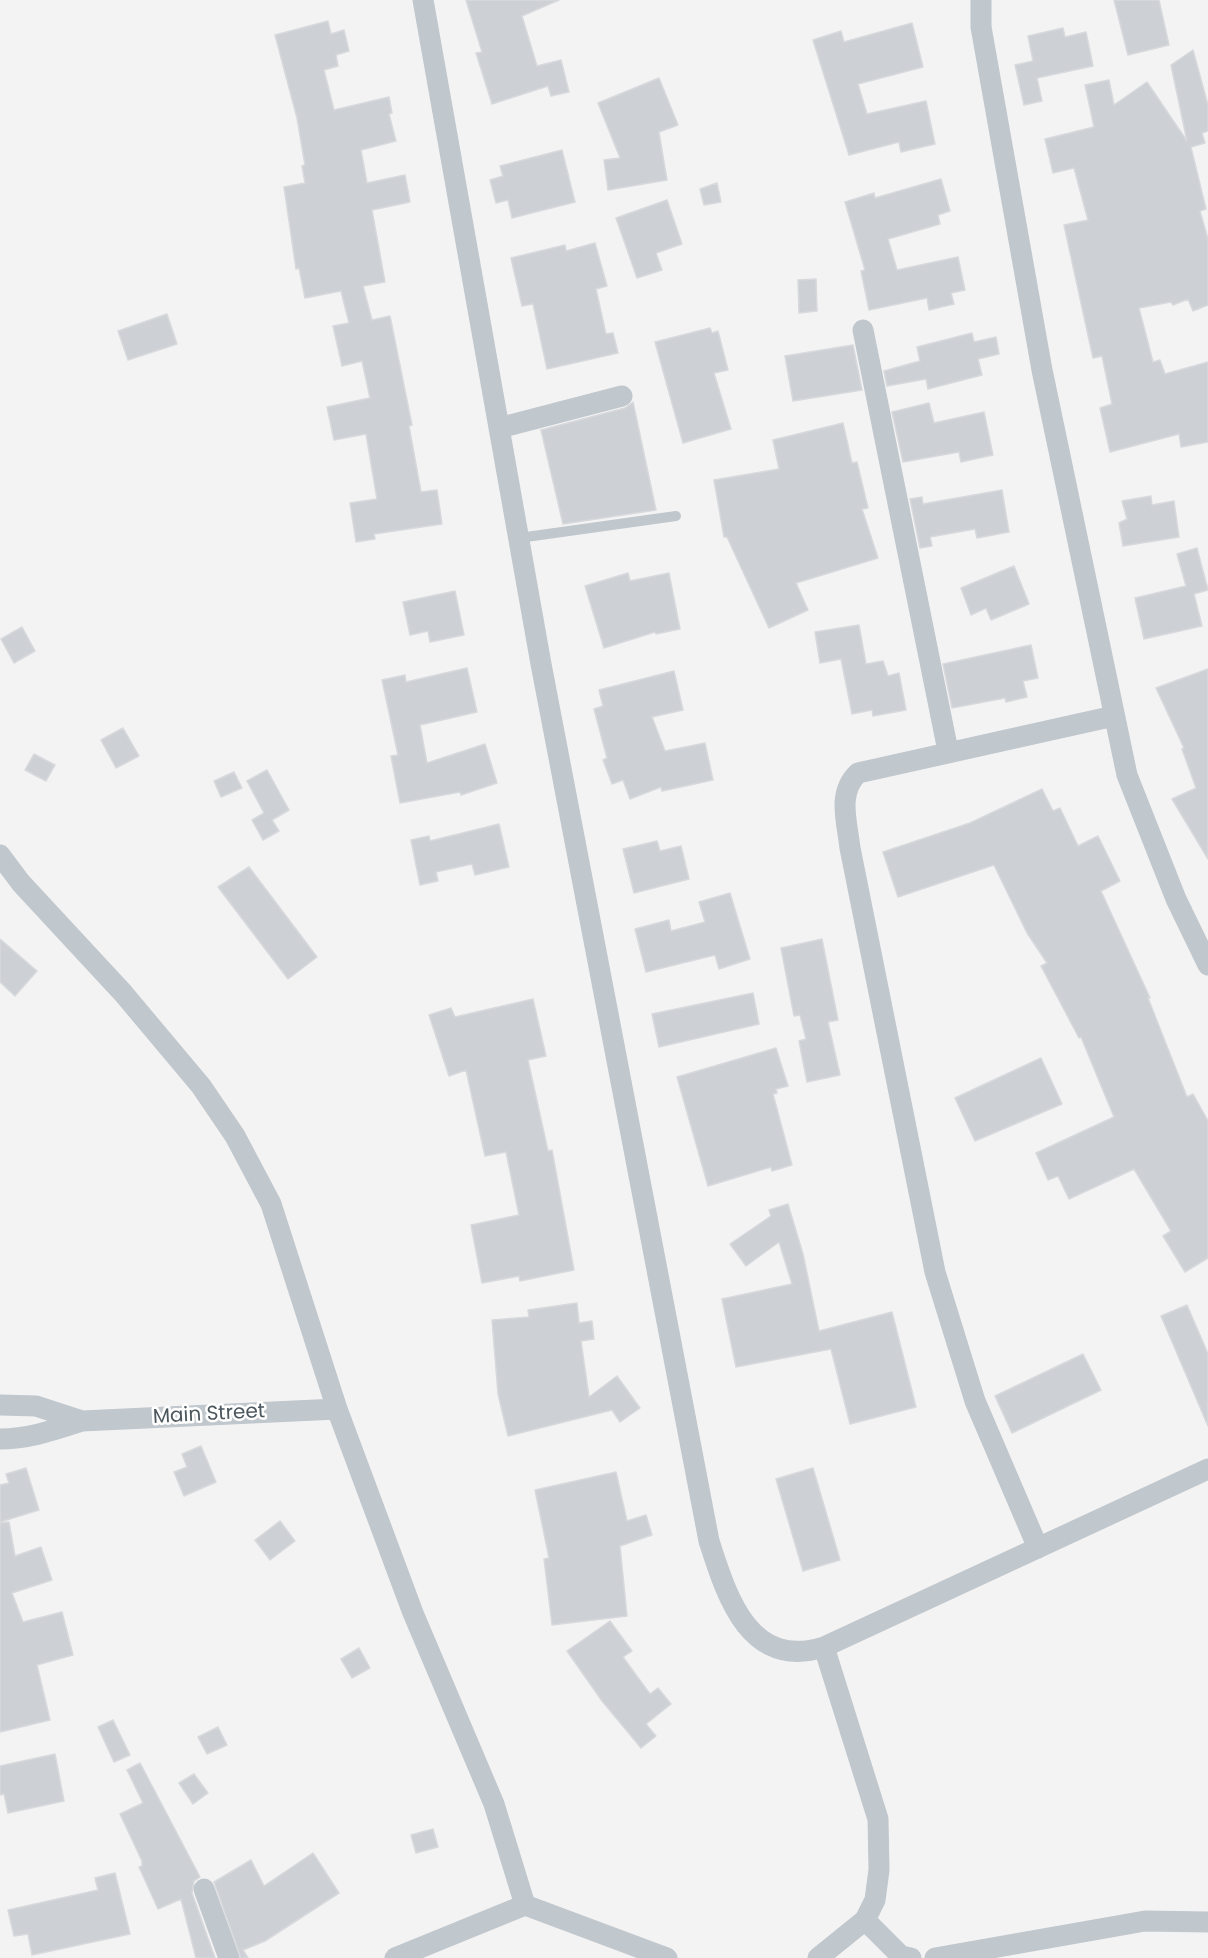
<!DOCTYPE html>
<html>
<head>
<meta charset="utf-8">
<style>
  body { margin:0 }
  canvas { display:block; background:#f4f3f3 }
</style>
</head>
<body>
<canvas width="1208" height="1958"></canvas>
<script>
const c = document.querySelector('canvas').getContext('2d');
c.lineJoin = 'round';
function paint(path, color) { c.fillStyle = color; c.fill(path, 'evenodd'); }
function strokePath(path, color, width, dash) { c.strokeStyle = color; c.lineWidth = width; c.lineCap = dash ? 'butt' : 'round'; c.setLineDash(dash || []); c.stroke(path); }
function drawText(font, color, halo, rows, align = 'center') {
  c.font = font + ' Poppins,sans-serif'; c.lineWidth = 5; c.setLineDash([]); c.textBaseline = 'middle'; c.strokeStyle = halo; c.fillStyle = color; for (const [text, x, y, turn = 0] of rows) {
    c.save(); c.translate(x, y); c.rotate((+turn || 0) * Math.PI / 180); c.textAlign = isNaN(turn) ? turn : align; if (halo) c.strokeText(text, 0, 0); c.fillText(text, 0, 0); c.restore();
  }
}
const building = new Path2D(`
  M466 0H559L522 16 537 66 561 60 569 92 551 96 548 86 492 104 476 53 482 52Z
  M1114 0H1159L1169 45 1128 55Z
  M328 21 331 34 344 30 349 51 336 55 338 66 324 70 334 110 389 97 392 113 389 114 396 141 361 150 367 183 405 175 410 202 372 210 385 282 363 286 372 320 390 316 412 425 409 426 421 492 437 490 442 524 374 534 375 539 356 542 350 503 377 499 366 434 334 440 327 407 370 398 362 361 342 366 333 326 349 323 341 291 305 298 299 268 296 269 284 187 305 183 302 166 305 165 297 118 275 35Z
  M912 23 923 67 858 84 867 114 926 101 935 144 901 152 899 142 849 155 813 40 841 31 844 42Z
  M1063 28 1065 37 1086 32 1093 66 1037 78 1042 101 1024 105 1015 65 1033 61 1028 36Z
  M1193 50 1208 105V131L1202 133 1205 143 1191 147 1206 209 1200 211 1208 239V305L1193 311 1188 299 1173 305 1171 302 1139 308 1153 362 1160 360 1165 374 1208 362V442L1181 447 1179 434 1110 452 1100 408 1112 404 1102 356 1093 358 1064 225 1088 220 1074 168 1053 173 1045 139 1094 127 1085 85 1109 80 1114 105 1147 82 1187 141 1171 65Z
  M659 78 678 125 659 132 667 180 608 190 604 160 620 158 598 103Z
  M562 150 575 202 512 218 508 200 496 203 490 180 503 176 500 166Z
  M941 179 950 211 938 215 940 224 888 239 897 270 958 257 965 290 951 293 954 304 929 310 927 298 869 310 861 271 865 270 845 202 874 193 875 198Z
  M717 183 721 202 704 205 700 189Z
  M667 200 682 244 656 253 662 270 637 278 616 218Z
  M595 243 607 286 596 289 606 334 613 333 618 353 547 369 533 304 522 306 511 258 565 245 566 251Z
  M816 279 817 311 799 313 798 280Z
  M167 314 177 344 128 360 118 331Z
  M710 328 712 333 718 331 728 370 714 373 731 429 683 443 655 342Z
  M972 333 974 342 996 337 999 354 978 359 982 375 928 389 926 379 887 386 884 371 920 361 917 347Z
  M853 345 862 390 793 401 785 356Z
  M633 402 656 510 563 524 541 430 625 408Z
  M929 403 934 423 984 412 993 455 961 462 959 452 903 462 892 412Z
  M843 423 852 463 857 462 868 508 862 509 878 558 796 583 808 610 769 628 727 537H724L714 480 779 469 773 440Z
  M1002 490 1009 532 977 538 975 529 930 537 932 546 920 548 910 499 922 497 923 504Z
  M1151 496 1152 505 1174 501 1179 537 1123 546 1119 523 1127 519 1122 501Z
  M1197 548 1208 590 1194 594 1202 626 1144 639 1135 598 1186 586 1177 554Z
  M1014 566 1029 604 991 620 986 608 971 615 961 588Z
  M628 573 630 581 669 573 680 629 656 634 655 632 604 648 585 586Z
  M455 591 464 635 430 642 428 631 410 635 403 602Z
  M859 625 866 664 883 661 888 676 899 673 906 710 873 716 872 710 852 714 841 659 820 663 815 632Z
  M22 627 35 651 14 663 1 639Z
  M1031 645 1038 678 1023 681 1027 697 1006 702 1005 698 952 708 943 664Z
  M467 668 477 712 420 725 427 763 485 744 497 783 461 795 460 792 400 803 391 756 398 755 382 680 405 675 406 682Z
  M1208 669V859L1172 799 1196 788 1182 749 1184 748 1156 688Z
  M674 671 683 710 652 717 665 751 705 743 713 780 662 791 661 787 630 799 623 780 612 784 603 760 607 758 594 709 603 706 599 690Z
  M123 728 139 756 116 768 101 740Z
  M34 754 55 765 46 781 25 770Z
  M267 770 289 810 272 820 279 831 263 840 252 820 264 813 247 781Z
  M234 772 242 788 221 797 214 781Z
  M1042 789 1053 811 1060 808 1078 846 1098 836 1120 881 1101 891 1150 998H1148L1187 1097 1193 1094 1208 1121V1258L1185 1272 1163 1236 1171 1231 1134 1169 1069 1199 1058 1176 1048 1180 1036 1153 1114 1117 1081 1037 1079 1038 1041 966 1047 963 1027 933 994 865 898 897 883 852 970 823Z
  M499 824 509 867 475 875 472 864 436 872 438 881 420 885 411 840 429 836 430 841Z
  M657 841 660 851 681 846 689 879 634 893 623 849Z
  M249 867 317 957 288 979 218 887Z
  M730 893 750 959 719 969 715 955 646 972 635 929 669 920 671 931 705 922 699 902Z
  M0 939 37 971 15 996 0 982Z
  M822 939 838 1020 828 1022 840 1075 807 1082 799 1041 806 1039 800 1015 794 1016 781 948Z
  M753 993 759 1024 659 1047 652 1014Z
  M533 999 546 1056 528 1060 548 1151 552 1150 574 1270 520 1281 519 1276 482 1283 471 1225 519 1215 506 1152 485 1156 466 1070 449 1076 429 1015 451 1008 455 1017Z
  M776 1048 788 1086 776 1089 777 1093 773 1094 792 1165 772 1171 771 1167 708 1186 677 1077Z
  M1041 1058 1062 1104 975 1141 955 1098Z
  M788 1204 803 1254 819 1331 892 1312 916 1407 850 1424 831 1349 736 1367 722 1299 792 1284 779 1242 746 1266 730 1244 771 1216 769 1210Z
  M577 1303 579 1323 592 1321 594 1339 581 1341 589 1397 617 1376 640 1408 620 1422 612 1410 508 1436 498 1394 492 1320 529 1317 528 1310Z
  M1187 1305 1208 1354V1426L1161 1316Z
  M1083 1354 1101 1390 1012 1433 995 1396Z
  M201 1446 216 1482 184 1496 174 1472 187 1467 182 1454Z
  M26 1468 39 1510 0 1522V1485L9 1483 6 1474Z
  M813 1468 840 1560 803 1571 776 1479Z
  M616 1472 627 1521 646 1515 652 1535 620 1546 627 1616 552 1625 544 1559 549 1558 535 1490Z
  M280 1521 295 1541 270 1560 255 1540Z
  M9 1522 15 1556 41 1547 52 1580 12 1593 23 1622 62 1612 73 1655 37 1665 50 1720 0 1732V1523Z
  M610 1621 632 1651 623 1657 650 1694 658 1688 671 1704 646 1724 656 1736 641 1748 602 1701 567 1651Z
  M359 1648 370 1668 352 1678 341 1659Z
  M113 1720 130 1755 114 1762 98 1727Z
  M218 1727 227 1745 207 1754 198 1737Z
  M55 1754 64 1801 8 1813 4 1794 0 1795V1766Z
  M140 1763 200 1877 194 1881 192 1893 215 1958H196L181 1899 158 1909 139 1867 142 1866V1861L120 1814 143 1803 127 1770Z
  M194 1774 208 1793 193 1804 179 1783Z
  M433 1829 438 1847 416 1853 411 1835Z
  M313 1853 339 1893 265 1941 243 1950 248 1958H241L214 1882 251 1860 264 1886Z
  M115 1873 130 1934 32 1955 28 1934 14 1936 8 1910 98 1890 95 1878Z`);
const service = new Path2D(`
  M519 538 676 516`);
const minor = new Path2D(`
  M423 0 541 664 709 1541C727 1597 749 1670 824 1647L1208 1469
  M981 0V27L1042 370 1127 775 1176 899 1208 965
  M863 330 948 751
  M499 428 622 396
  M0 855 21 883 123 993 201 1086 235 1136 271 1204 337 1409 413 1613 494 1804 525 1905
  M0 1405 36 1406 82 1421
  M0 1439C29 1439 54 1430 82 1421L337 1409
  M1038 1548 975 1401 935 1272 850 848C847 821 837 793 858 773L1114 716
  M204 1889 229 1958
  M865 1920 901 1956 911 1958
  M395 1958 525 1905 667 1958
  M818 1958 865 1920 875 1900 879 1870 878 1819 824 1647
  M935 1958 1145 1921 1208 1922`);
const streetNames = [
  ["Main Street",209,1415,-3]
];
paint(building, '#cdd0d4');
strokePath(building, '#d7d9dd', 1.5);
strokePath(service, '#c0c7cd', 10);
strokePath(minor, '#c0c7cd', 21);
drawText('20px', '#4c575e', '#fff', streetNames);
</script>
</body>
</html>
